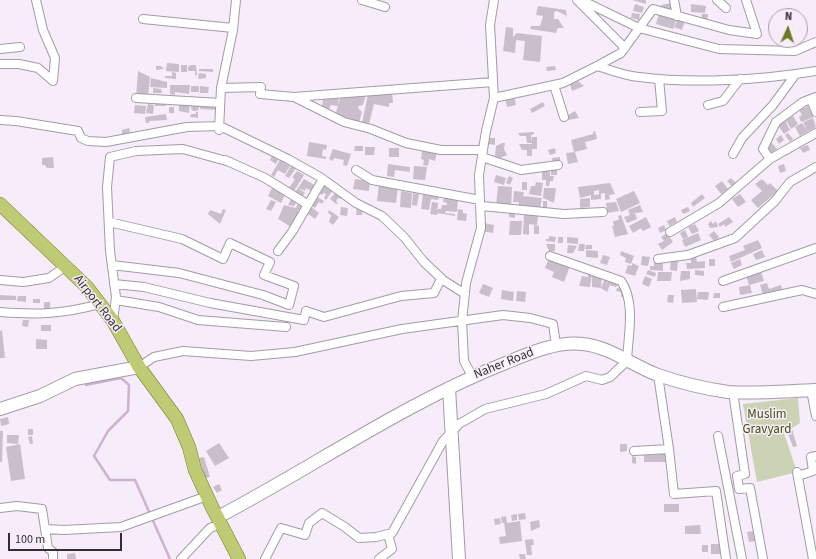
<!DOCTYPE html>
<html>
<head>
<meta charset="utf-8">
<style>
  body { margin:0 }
  #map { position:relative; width:816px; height:559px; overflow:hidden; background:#f7ecf9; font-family:"Source Sans 3",sans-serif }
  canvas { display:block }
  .north { position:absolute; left:768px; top:8px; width:40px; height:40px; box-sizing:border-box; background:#f7ecf9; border:1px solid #a8a0a9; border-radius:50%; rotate:3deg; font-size:11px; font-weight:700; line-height:16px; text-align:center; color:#322e32 }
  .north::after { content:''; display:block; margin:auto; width:14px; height:18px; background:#6b7925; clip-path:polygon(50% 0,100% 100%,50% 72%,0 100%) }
  .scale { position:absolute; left:8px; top:533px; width:114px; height:18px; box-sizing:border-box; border:2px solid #322e32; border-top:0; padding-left:5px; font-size:12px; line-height:14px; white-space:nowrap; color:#322e32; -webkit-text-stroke:3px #f7ecf9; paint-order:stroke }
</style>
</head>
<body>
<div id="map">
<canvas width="816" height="559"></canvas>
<div class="north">N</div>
<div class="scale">100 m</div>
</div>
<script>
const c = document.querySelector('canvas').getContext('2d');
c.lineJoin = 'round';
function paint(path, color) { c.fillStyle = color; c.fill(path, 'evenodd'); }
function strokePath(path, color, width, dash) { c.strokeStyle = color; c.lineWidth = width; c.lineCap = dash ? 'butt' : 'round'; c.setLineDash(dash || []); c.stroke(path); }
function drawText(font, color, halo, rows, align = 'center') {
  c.font = font + ' "Source Sans 3",sans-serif'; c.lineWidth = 3; c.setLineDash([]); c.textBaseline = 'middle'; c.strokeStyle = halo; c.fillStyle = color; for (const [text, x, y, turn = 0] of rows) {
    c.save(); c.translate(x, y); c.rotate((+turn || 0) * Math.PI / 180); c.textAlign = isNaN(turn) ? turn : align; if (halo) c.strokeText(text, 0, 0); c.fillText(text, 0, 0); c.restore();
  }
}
const green = new Path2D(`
  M798 398 800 423 784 433 797 472 757 482 743 404Z`);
const stream = new Path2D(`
  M86 385 121 378 129 385 128 411 108 431 94 456 110 480H135L170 559`);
const building = new Path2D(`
  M632 0H646V4Z
  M672 3 673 9 662 11 661 5Z
  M635 4 644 7 642 13 633 11Z
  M691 4 706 6 705 13 691 12Z
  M538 6 566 10 567 16 557 11 554 12V19H558L564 28H558L556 33 530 29 531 26H540L543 16 536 15Z
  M632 13 640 14 639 20 631 18Z
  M659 14 676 19 673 29 656 24Z
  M702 14H708L707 23 701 20Z
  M678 18 685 21 682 30 674 27Z
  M506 27 513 28V37L517 33 542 36 540 62 523 60 525 41 516 40 515 53 503 51Z
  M167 63 179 64V72L166 71Z
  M181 65H187V72H181Z
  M191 65H196L197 76 195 75V71H188V67Z
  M156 66H161L164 69 156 70Z
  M555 66 556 70 547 71 546 67Z
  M199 69H213V72L199 71Z
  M138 71 150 77 148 98 136 97Z
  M172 72 176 73V79L165 78V76H172Z
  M199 73 206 74V78L198 79Z
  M151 78 167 82V88L150 87Z
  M578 81 584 86 572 91 570 85Z
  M170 85H190L189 94 175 92V95L170 94Z
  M191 86H199V92H191Z
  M200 86 209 87 208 93H200Z
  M153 88 161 89 162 93H153Z
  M392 93 393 103H389V107L374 104 369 124 362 123 368 94Z
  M366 94 363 105 358 106 359 109 362 112 359 123 335 116 341 95Z
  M323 95 339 96 338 106 331 105 329 109H322Z
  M514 96 516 105 507 107 505 98Z
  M155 102H166V106H155Z
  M543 102 545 106 532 113 530 109Z
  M191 107a4 4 0 1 1 8 0a4 4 0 1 1-8 0Z
  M179 103 186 106V104H190L189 113 179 111Z
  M200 103 219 104 218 110 200 109Z
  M148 104 154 105 153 114 146 113Z
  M135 105 146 106 145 114 134 113Z
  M808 106 814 117 801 122 799 117 802 115 799 110Z
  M169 107H174V113H169Z
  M575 111 579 118 568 120 567 116Z
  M196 112H198V118L190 117 191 114H196Z
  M166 114 167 120 149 121V123H146L145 117Z
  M793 116 798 124 791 129 786 120Z
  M813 118 816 127 800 136 795 127 802 123 807 130 803 122Z
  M785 120 790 130 784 134 778 125Z
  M129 128 131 135 122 138V130Z
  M595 131 597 139 585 142 587 149 574 152 571 140 593 134V132Z
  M534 132V134L531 135 532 143H527L526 136H520L518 133Z
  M788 133 793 139 790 142 785 135Z
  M781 135 784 140 779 144 776 139Z
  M532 137H537V149H532V156H527V150H522L519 144H532Z
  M489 138H495V145L489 144Z
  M309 142 327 145 326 150 323 149 322 156 326 157V159L307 156Z
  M771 142 777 149 770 154 765 147Z
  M502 143H505L504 149 507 155 500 158 495 156 496 146Z
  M808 145 810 150 803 153 800 148Z
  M355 146H363V151H354Z
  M365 147H375L374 155H365Z
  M389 148H399V157H389Z
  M555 148 556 153 550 155 548 150Z
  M333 149 351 154 347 166 343 165 344 160 334 158 333 161 329 159Z
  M422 151 437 152 435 161 429 159 428 166 423 165 424 160 421 159Z
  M575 152 578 162 568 164 566 153Z
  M272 156 278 160 276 164 270 160Z
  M53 157 54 168H47L45 165H42V158Z
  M560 157V163L553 164 552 158Z
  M280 160 290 166 285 174 278 170 274 177 271 175Z
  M388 164 410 167V172L395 170 394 177 387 176Z
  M784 164 786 171 780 173 778 166Z
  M291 166 296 168 289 178 285 176Z
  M414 166 427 167 425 180 413 179Z
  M542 168 550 169V176H554L553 181H550L549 186H546V180H542Z
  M551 168 557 169V175H551Z
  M297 171 304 175 294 191 289 188 295 179 292 178Z
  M496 175 506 178 504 185 494 182Z
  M509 176 513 178 510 185 506 183Z
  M731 178 736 183 732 186 727 181Z
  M304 179 316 186 310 196 308 195 311 191 306 188 305 191 298 188Z
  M355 179 370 181 369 191 353 189Z
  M762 179 768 185 770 183 778 191 758 208 751 200 762 191 755 184Z
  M722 181 728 189 721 194 715 186Z
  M322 182 333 190 326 200 324 198 326 194 324 193 322 195 316 191Z
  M522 182H527V190H522Z
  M536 182 543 183 541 196 529 194 531 186H535Z
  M610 183 615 194 609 195 610 199 605 200V193L599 194V190L594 191V195L601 194V199L591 200V195L580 198 578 187Z
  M379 184 398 186 396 203 377 201Z
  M273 186 286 193 281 203 268 196Z
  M498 186 512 187 511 208 496 207Z
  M298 188 305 193 302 197 295 192Z
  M544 188H556L554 203 543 198Z
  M401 191 412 193 411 208 400 207Z
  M514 191 524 192 523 196 542 198 540 210 518 208 519 202H513Z
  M634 191 640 203 621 212 616 199Z
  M335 193 342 198 341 199 338 198 336 201 338 203 336 204 330 199Z
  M413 193 419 194 417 206 412 205Z
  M423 194 439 195 438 200 431 199 429 210 421 209Z
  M702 194 705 198 693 207 691 203Z
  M740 194 746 202 738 207 732 199Z
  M314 195 324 201 322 204 319 202 315 208 309 203Z
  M292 197 298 200 294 206 288 205Z
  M444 197 458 199 457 212 446 211 445 213 455 214V216L437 213 438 209H441L442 205H447V203L443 202Z
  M590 198V207L580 208V199Z
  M271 200 276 202 271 211 266 209Z
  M543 201H547V210H543Z
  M301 202 304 204 303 210H298V215L291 227 278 219 284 205 296 208 297 205Z
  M432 202 438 203 437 215 430 214Z
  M616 202 619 211 607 213 606 203Z
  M309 205 319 213 315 219 304 211Z
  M640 205 643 212 635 213 637 219 627 223 624 217 630 215 628 210Z
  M341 207 348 208 347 216 340 215Z
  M357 207 363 208 362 215H356Z
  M688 207 690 211 683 214 681 210Z
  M223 209 226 210 220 224 208 214 210 210 221 214Z
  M458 209 463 210V213L467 214 466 221 457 220Z
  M329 210 339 217 333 225 329 222 331 215 328 213Z
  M509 213H515V218L509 217Z
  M524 215H538L537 225 529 224V235L523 234Z
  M621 215 628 234 615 237 612 226H614L613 221 619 220 618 216Z
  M646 217 651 227 643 231 641 228 633 233 629 226Z
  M675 217 677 222 669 226 667 221Z
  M729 217 733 222 725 227 724 224 720 227 718 224Z
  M510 221H522L521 235H509Z
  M711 221 713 224 716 221 718 227 710 228 708 224Z
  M484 223 494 225 493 233 482 231Z
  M695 224 699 231 692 234 688 227Z
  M534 225 539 226V234H534Z
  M664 225 666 230 660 233 658 228Z
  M685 230 688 237 683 239 680 233Z
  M714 231 719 237 714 241 709 235Z
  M667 233 673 242 662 250 658 244 664 241 661 237Z
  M698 233 701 240 685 247 682 240Z
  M549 236 556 237 555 242 546 241V239H549Z
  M558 237H563V243H558Z
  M567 237 578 238V244L567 243Z
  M758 240 762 248 731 262 729 256 745 250 743 246Z
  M546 244H555V251H549Z
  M579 244H585L584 251H578Z
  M568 245 577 246 573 253H567Z
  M586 245H592V249H585Z
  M586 250 598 251V258L586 257Z
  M762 250 765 257 756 260 753 254Z
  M621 251 634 256 631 264 625 262 626 258 620 255Z
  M603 255 610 257 607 265 600 263Z
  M642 256 650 257 648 266 641 265Z
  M691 257H696L697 262 705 261V268L687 269 686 263H691Z
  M549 258 570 266 564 282 552 277 554 272 545 268Z
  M709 259H715V266H709Z
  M740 259 742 265 734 269 731 263Z
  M671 260 678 261 677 271 670 270Z
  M654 261H663V271L650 270V266H654Z
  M632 263 639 266 635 276 625 273 628 265 632 266Z
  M648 270 656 273 655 277 646 274Z
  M695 270 704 271V276L695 275Z
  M681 271H690V279L680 281Z
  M658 272H672L671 281H657Z
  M761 272 764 281 749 285 746 276Z
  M588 274H592L590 287 579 286 582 276 588 277Z
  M592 276H602L601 288 592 287Z
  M606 276 609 277 605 287 609 279 619 283 616 287 610 285 607 292 601 288Z
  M645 276 652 279 649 287 642 284Z
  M767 283 769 289 781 285 783 293 764 298 760 285Z
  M483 284 493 288 489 297 479 293Z
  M750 285 752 293 740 295 739 287Z
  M617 288 625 289 624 297H621V292L616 291Z
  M696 289 697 302 682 303 681 290Z
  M502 290 514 292 513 301 501 299Z
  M517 291 526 292 525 302 516 301Z
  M698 292H709L708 300 697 299Z
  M714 293H720V298H713Z
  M0 295 16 296V300H0Z
  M668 295H674L673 303 667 302Z
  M18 296H26V302L17 301Z
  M33 299H40V303H33Z
  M44 302H50V309H44Z
  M23 320H29L28 327 22 326Z
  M41 325H51V331H41Z
  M2 330 5 358H0V331Z
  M36 339 47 340V349H36Z
  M8 417 9 424 1 426 0 419Z
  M28 429H33V435H28Z
  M792 429 797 446 793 447 787 431Z
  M0 431H3L2 462H0Z
  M7 435H19L18 444 7 443Z
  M32 436 33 444H30L28 437Z
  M219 443 229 458 215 466 206 451Z
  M20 444 25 479 11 481 6 447Z
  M620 444H627V451L620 452Z
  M644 455H668V462H644Z
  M632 456 636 457V464L632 463Z
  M204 457 210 477 205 478 199 458Z
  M219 484 222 490 217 493 213 487Z
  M664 504H679V512H664Z
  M525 513 526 519 519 520 518 514Z
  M517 514V520L512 521 511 515Z
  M506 516 507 523 520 521 522 541 500 544 499 537 506 536 504 523H502L501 517Z
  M500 518 501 524 495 525 494 519Z
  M539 520 540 527 531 531 530 522Z
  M700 525 701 534H685V526Z
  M756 531 757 541 749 542 747 532Z
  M533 539 534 545H531L532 555H527L525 540Z
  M711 544H720L721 554H711Z
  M702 545H708V552H702Z
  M75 553 76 559H67V554Z
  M519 554H525L526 559H520Z`);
const street = new Path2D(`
  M362 0 385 7
  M577 0 625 48
  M581 0 639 28 719 49 795 51 816 42
  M674 0 677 16
  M717 0 726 8
  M143 19 233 28
  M0 49 20 47
  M0 64H19L38 68 53 81 55 58 43 30 36 0
  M597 66C611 70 625 76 639 77 693 84 762 80 816 71
  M554 85 564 117
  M221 88 261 87 260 94 294 97 493 82
  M294 97 344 122 371 129 406 143 441 150H483
  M136 98 220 103
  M494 98 563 83 597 66 621 53 653 9 729 30 757 34 746 0
  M811 99 816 112
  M708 105 723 101 740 79
  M640 112 662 111 659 79
  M0 120 16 121 78 131 81 138 88 141 106 142 187 127 220 126 288 159 320 177 356 203 382 216 404 237 424 262 443 280 465 294
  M219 130 221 88 233 30 236 0
  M733 154 742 138 773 105 795 75
  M482 157 521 170 558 165
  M770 159 763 149 776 122 803 102 816 97
  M225 160 265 178 307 204
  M356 170 372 180 480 200
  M482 206 564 214 603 212
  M109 222 182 239 223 259 230 243 270 262 264 275 294 286 289 305 263 295 179 273 112 265
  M670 232 719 203 770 159 816 133
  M278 251 292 232 323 179
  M658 259 688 255 735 238 775 201 790 182 816 167
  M0 280 23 282 49 278 66 266
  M723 281 816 248
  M114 284 144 287 210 303 304 320 306 311 324 317 401 296 434 293 441 279
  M116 300 159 307 198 320 286 327
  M723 307 802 290 816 294
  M0 312C38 315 63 314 100 304
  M113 321 116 297 110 251 107 187 110 157 136 151 183 149 230 162
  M139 367 154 357 183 351 251 356 295 352 402 329 503 315 530 318 553 324 556 345
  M472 376 464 361 462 321 466 283 481 228 479 175 486 131 494 98 490 25 494 0
  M811 390 816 416
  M733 392 745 474 737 476 739 489 750 488 763 559
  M718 436 742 559
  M669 449 674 494 716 491 726 559
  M634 451 669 449 658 375
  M797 472 813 559
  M798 476 813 471 811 457 816 456
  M0 508 17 506 42 509 48 548 53 552V559
  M45 529 64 530 121 527 207 496
  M181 559 210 528 221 524
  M265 559 281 528 305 535 309 523 322 513 345 527 359 538 376 537 392 533 443 441 459 424 485 409 546 394 586 376 602 380 610 377 627 361C628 336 636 302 621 281L550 256
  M379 559 392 549 388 534`);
const secondary = new Path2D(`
  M449 388 459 559
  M0 409 40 396 75 379 139 367
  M218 517C315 466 406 402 508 362 532 352 558 341 583 344 611 347 633 366 658 375 678 382 707 389 728 392 756 394 787 391 816 390`);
const primary = new Path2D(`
  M0 204 87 287 113 321 139 367 177 419 189 447 195 470 212 507 239 559`);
const streetNames = [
  ["Airport Road",97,304,52],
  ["Naher Road",504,364,-22]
];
const parkNames = [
  ["Muslim",767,415],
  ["Gravyard",767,430]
];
paint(green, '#ccd3b4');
strokePath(stream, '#cdb2d4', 2.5);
paint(building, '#c9bfcb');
strokePath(street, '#a49ba7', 10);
strokePath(secondary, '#a49ba7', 14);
strokePath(primary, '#727d21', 14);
strokePath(street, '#fff', 8);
strokePath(secondary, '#fff', 12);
strokePath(primary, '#bfcb74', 13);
drawText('13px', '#322e32', '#f7ecf9', streetNames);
drawText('13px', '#464f0f', '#f7ecf9', parkNames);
</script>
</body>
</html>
